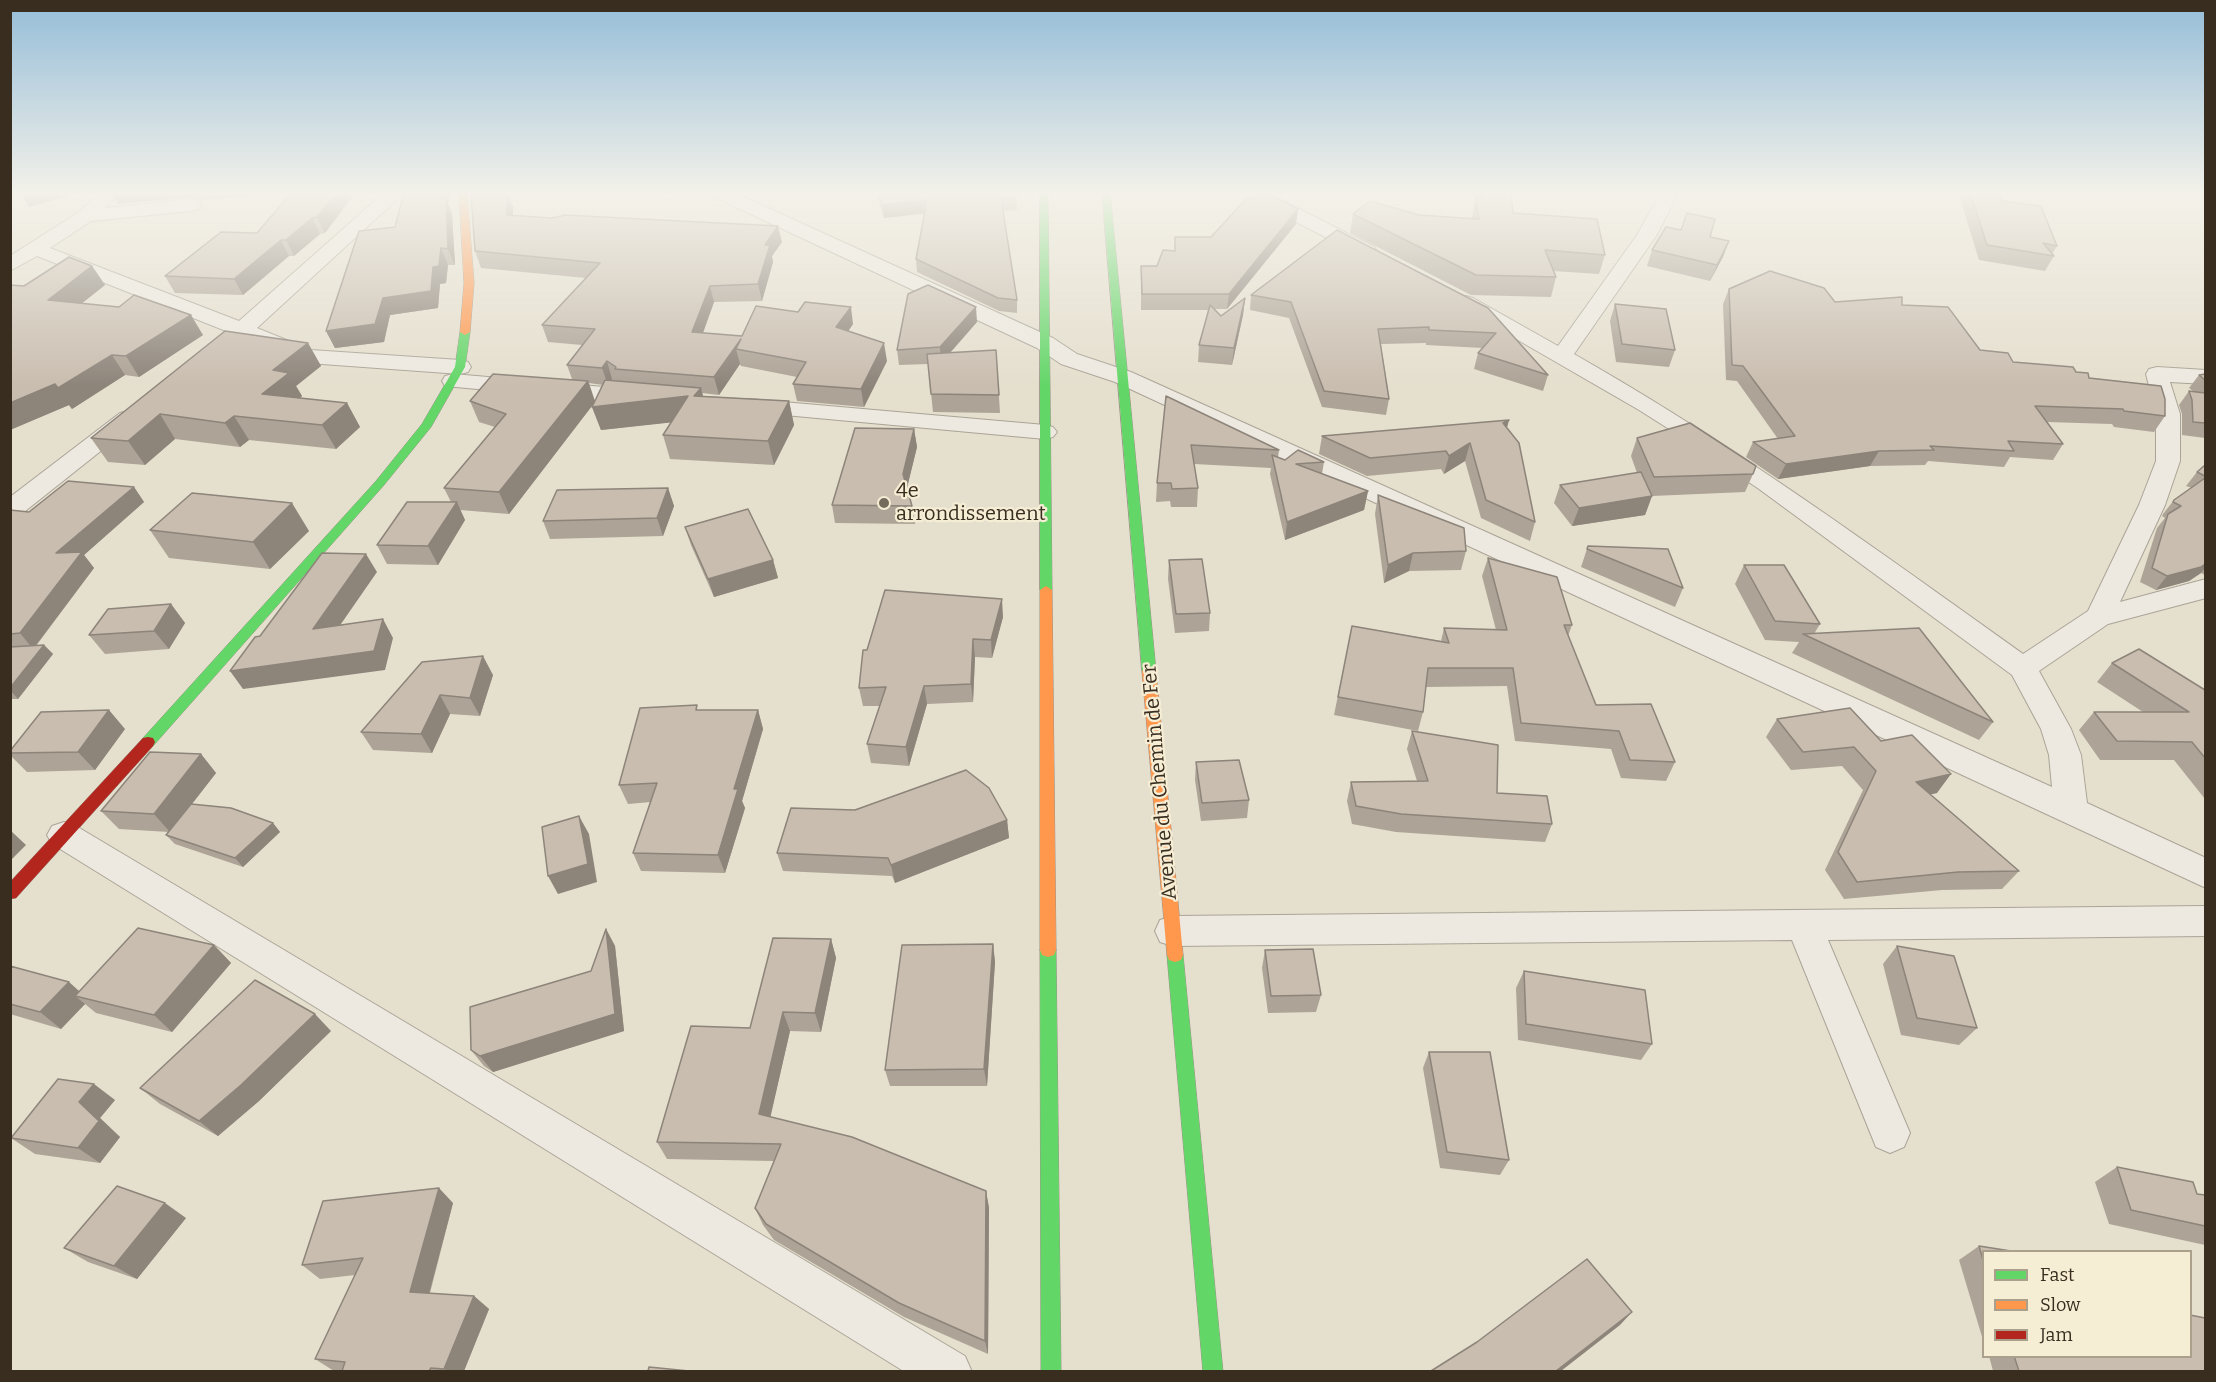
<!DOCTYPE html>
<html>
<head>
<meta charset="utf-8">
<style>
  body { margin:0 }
  #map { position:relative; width:2216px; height:1382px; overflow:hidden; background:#e5dfce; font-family:Bitter,serif }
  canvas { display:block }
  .frame { position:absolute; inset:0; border:12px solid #392d1f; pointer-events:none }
  .legend { position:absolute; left:1982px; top:1250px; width:210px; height:108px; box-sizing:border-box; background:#f6edd5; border:2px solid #aaa08c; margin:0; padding:8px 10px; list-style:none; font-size:18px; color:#392d1f }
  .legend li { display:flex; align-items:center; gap:12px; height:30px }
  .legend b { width:30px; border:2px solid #aaa08c }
</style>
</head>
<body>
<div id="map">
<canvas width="2216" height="1382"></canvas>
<div class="frame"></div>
<ul class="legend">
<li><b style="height:8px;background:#63d668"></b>Fast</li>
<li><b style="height:8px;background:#ff974d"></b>Slow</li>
<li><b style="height:8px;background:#b3261e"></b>Jam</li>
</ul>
</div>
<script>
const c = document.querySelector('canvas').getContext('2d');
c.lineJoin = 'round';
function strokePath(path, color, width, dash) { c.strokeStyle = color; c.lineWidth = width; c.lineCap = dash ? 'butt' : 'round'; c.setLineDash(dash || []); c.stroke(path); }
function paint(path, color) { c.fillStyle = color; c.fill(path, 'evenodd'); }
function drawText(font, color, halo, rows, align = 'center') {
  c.font = font + ' Bitter,serif'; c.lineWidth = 4.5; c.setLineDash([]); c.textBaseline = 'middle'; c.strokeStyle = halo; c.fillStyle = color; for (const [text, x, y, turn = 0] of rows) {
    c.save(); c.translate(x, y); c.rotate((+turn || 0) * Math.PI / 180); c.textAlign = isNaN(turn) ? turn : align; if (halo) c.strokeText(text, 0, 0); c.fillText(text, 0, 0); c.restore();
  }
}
const street = new Path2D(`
  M101 192H121L105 208 192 199 199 201 201 205 199 209 192 211 91 221 50 248 239 321 385 192H405L257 328 311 350 460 360 468 362 471 367 468 372 460 374 308 363 244 339C231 349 216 366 198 362L195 357 226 331 37 256 10 271V256L79 212Z
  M709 192H733L1053 338 1077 354 1131 372 2052 787 2049 755 2041 729 2012 675 1759 489 1680 436 1639 410 1459 306 1456 302 1459 298 1466 296 1473 298 1558 346 1637 235 1661 192H1679L1656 236 1574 354C1731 443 1876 549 2023 654L2088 611 2139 505 2156 461V414L2146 374 2149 369 2157 367 2206 370V384L2170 382 2180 414V461L2165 505 2120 602 2206 579V598L2108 624 2039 671 2071 729 2081 755 2087 803 2206 858V888L1115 382 1061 364 1037 348 712 196Z
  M1243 192H1266L1374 247 1377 251 1374 255H1360L1246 196Z
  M453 374 639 390 647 392 650 397 647 402 639 404 445 386 442 381 445 376Z
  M749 399 1045 425 1053 427 1057 432 1053 437 1045 439 741 411 737 406 741 401Z
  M128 411 136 413 140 418 136 423 19 516 10 518V497L120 413Z
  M64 822 76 826 965 1356 972 1372H905L52 844 47 835 52 826Z
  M2206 906V936L1828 940 1910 1133 1904 1147 1890 1153 1876 1147 1792 940 1173 946 1160 942 1155 931 1160 920 1173 916Z`);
const fast = new Path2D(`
  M1040 192H1048L1052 590 1046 594 1040 590Z
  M1102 192H1110L1156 671 1149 676 1142 671Z
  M465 329 470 332 465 367 431 427 384 485 153 746H143L141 742 143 738 376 481 422 424 455 367 460 332Z
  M1048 943 1054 945 1056 950 1061 1372H1041L1040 950 1042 945Z
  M1175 948 1181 950 1183 955 1223 1372H1203L1167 955 1169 950Z`);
const slow = new Path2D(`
  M459 192H467L474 283 470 332 465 335 460 332 464 283Z
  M1046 586 1052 590 1056 950 1054 955 1048 957 1042 955 1040 950V590Z
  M1149 666 1156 671 1183 955 1181 960 1175 962 1169 960 1167 955 1142 671Z`);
const jam = new Path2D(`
  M148 737 153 738 155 742 153 746 16 898 10 899V882L143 738Z`);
const wall = new Path2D(`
  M111 192H356L325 233 320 234 294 256H289L243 295 175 293 165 276 257 233 290 194 201 200 192 197 118 204Z
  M496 192H508L513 207V216L782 242 772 256 773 262 762 301 714 302 703 333 742 336 853 324 848 331 887 361 864 407 797 401 793 384 797 377 741 366 740 364 719 395 702 393 703 396 789 401 794 425 774 465 670 459 663 435 671 422 601 430 592 407 595 402 509 514 460 510 465 520 438 565 387 564 377 545 451 502 444 488 495 427 479 422 470 401 572 379 567 365 582 345 548 342 542 325 586 278 481 268 475 251ZM589 383 603 385 595 401Z
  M657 192H708L709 196 658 193Z
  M876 192H1016L1017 210 1003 211 1017 300V313L999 311 917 272 916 259 925 213 884 218Z
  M1476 192H1511L1513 213 1605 255 1599 274 1553 271 1556 277 1551 297 1471 295 1350 233 1353 214 1419 215 1472 219 1475 198H1476Z
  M1958 192H2000L2002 201 2057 246 2052 254 2054 256 2045 271 1979 260Z
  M450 195 448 204 452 214 455 265H448L446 283 440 284 438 308 390 315 384 342 335 348 326 331 395 227Z
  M1296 224 1227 309H1215L1221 316 1245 298 1243 315 1232 365 1198 362 1199 345 1209 310H1141V266H1157L1174 251 1211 237Z
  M1729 241 1723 257 1710 281 1647 266 1652 250Z
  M92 266 105 285 82 303 203 335 139 377 125 375 72 409 69 405 10 430V285L24 286Z
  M1729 289 1835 302 1902 305 1980 350 2013 362 2076 372 2089 378 2165 416 2154 432 2114 427 2112 424 2047 422 2063 444 2053 460 2010 457 2004 467 1928 461 1925 465 1870 466 1778 479 1746 457 1753 442 1778 439 1737 381 1726 380 1723 304Z
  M1251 295 1488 308 1548 375 1543 391 1474 369 1478 353 1483 348 1426 345V343L1381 344 1389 399 1386 415 1322 407 1289 318 1250 310Z
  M1615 304 1675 350 1669 367 1616 362 1610 321Z
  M977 322 950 353 996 350 1000 413 933 412 928 364 899 365 897 350Z
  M308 343 321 366 296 386 302 396 300 398 347 403 360 427 336 449 249 440 240 447 175 439 145 465 108 462 91 438Z
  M2205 374V438L2182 435V414L2179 405 2189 391H2193L2189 388 2199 375Z
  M1166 396 1279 450 1278 458 1285 460 1324 462 1322 474 1368 491 1364 510 1285 540 1270 474 1271 468 1194 464 1198 488 1197 507H1171L1170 501 1156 502 1157 483Z
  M1509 420 1507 427 1535 522 1530 541 1481 518 1465 461 1444 474 1441 469 1367 476 1319 454 1322 436Z
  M914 429 917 447 907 487 912 506 915 524 835 523 832 505Z
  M1637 438 1753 474 1745 492 1652 496 1645 515 1572 526 1554 503 1560 485 1637 473 1631 456Z
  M2205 465V575L2201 573 2189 581 2156 590 2140 582 2157 528 2165 518 2162 516 2163 514 2174 500 2192 488 2186 486 2197 472Z
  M134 487 144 502 84 555 94 568 36 646 44 645 53 654 18 699H10V510L29 512Z
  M668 488 674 506 663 536 550 539 543 521Z
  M1378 495 1466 551 1461 570 1409 571 1384 583 1375 514Z
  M685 527 773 560 778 578 714 597 691 545Z
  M150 530 309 531 270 569 169 558Z
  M1588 546 1683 588 1675 607 1581 567Z
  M1488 558 1572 625 1568 636 1596 705 1675 762 1666 781 1621 778 1611 749 1515 741 1507 686 1426 687 1423 712 1418 731 1334 715 1352 626 1441 641 1444 628 1496 630 1482 576Z
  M1169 560 1210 613 1209 631 1175 633 1168 579Z
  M1744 565 1820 624 1814 634 1993 722 1979 740 1792 653 1799 642 1765 640 1735 584Z
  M171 604 185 623 169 649 105 654 89 635Z
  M1003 617 992 658 975 657 973 702 927 704 909 766 871 763 867 744 880 706H863L859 688 867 650Z
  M422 662 493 675 480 716 450 714 432 753 373 750 361 732Z
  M2112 663 2205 690V799L2174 760H2100L2079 730 2094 712H2143L2097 682Z
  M699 710H758L763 729 742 801 745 808 725 873 641 871 633 853 651 802 628 804 619 785Z
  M1777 719 1881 741 1937 793 1930 794 2019 871 2002 889 1942 890 1844 899 1825 870 1863 790 1842 766 1791 770 1766 737Z
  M125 729 95 770 27 772 10 755V751Z
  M1412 731 1497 793 1552 824 1545 842 1396 832 1352 824 1347 801 1351 782 1417 781 1407 749Z
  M201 754 216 773 192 804 273 823 280 832 243 867 175 844 166 835 169 832 119 829 101 811Z
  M1196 762 1249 800 1247 818 1201 821 1195 780Z
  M1007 820 1009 838 895 883 892 876 783 871 777 853Z
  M606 929 615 946 624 1031 493 1072 484 1066 471 1050 591 971Z
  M831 939 836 958 821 1032 790 1031 770 1117 986 1191 989 1208 988 1354 904 1317 774 1240 763 1225 755 1208 774 1161 667 1159 657 1142 750 1028Z
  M993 944 995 962 987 1086H890L885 1070Z
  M214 945 231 963 172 1032 96 1013 85 1004 61 1029 10 1014V966L79 992Z
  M1897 946 1977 1028 1959 1045 1901 1035 1883 964Z
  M1265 950 1321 995 1316 1012 1268 1013 1262 968Z
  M1524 971 1652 1044 1641 1060 1518 1040 1516 988Z
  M331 1031 259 1101 218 1136 160 1104 140 1088Z
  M1429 1052 1509 1160 1500 1175 1440 1168 1423 1068Z
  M115 1100 100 1118 120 1137 100 1163 35 1154 11 1138Z
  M2117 1167 2197 1194 2205 1195V1245L2109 1224 2095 1182Z
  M453 1203 430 1293 474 1296 489 1309 464 1371H334L315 1359 355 1275 320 1279 302 1265Z
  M186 1218 137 1279 88 1262 64 1248Z
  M1979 1246 1983 1251V1340L1959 1260Z
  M1989 1356H2190L2205 1371H1993Z`);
const shadedWall = new Path2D(`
  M20 192H83L29 207Z
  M111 192H189L192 197 118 204Z
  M337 192H356L325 233 317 217Z
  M441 192H449L450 195 448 204 452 214 455 265 448 249 439 199Z
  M507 192 513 207 512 231 507 215Z
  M927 200 929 213 884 218 882 205Z
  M1298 209 1296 224 1227 309 1229 294Z
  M312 218 320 234 294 256 286 240Z
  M778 226 782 242 772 256 773 262 762 301 758 284 765 245Z
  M281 240 289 256 243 295 234 279Z
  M1729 241 1723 257 1710 281 1717 265Z
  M441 248 448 265 446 283 440 284 438 308 390 315 384 342 335 348 326 331 383 298 433 267Z
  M92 266 105 285 61 320 48 300Z
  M710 286 714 302 697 349 692 332Z
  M1245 298 1243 315 1232 365 1234 348Z
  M851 307 853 324 839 345 836 327Z
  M976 307 977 322 941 363 940 347Z
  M191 315 203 335 139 377 126 356Z
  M741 339 736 349 740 364 719 395 714 377Z
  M308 343 321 366 296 386 302 396 276 418 262 394 273 370Z
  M884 343 887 361 864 407 861 389Z
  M112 355 125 375 72 409 69 405 10 430V403Z
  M607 361 612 379 608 385 602 368Z
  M588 381 595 402 509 514 499 492Z
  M701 388 707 411 694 396Z
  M688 396 694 420 601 430 592 407Z
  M789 401 794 425 774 465 768 441Z
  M347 403 360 427 336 449 322 425Z
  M160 414 175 439 145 465 128 441Z
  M234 416 249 440 240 447 225 423Z
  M1509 420 1504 438 1503 423Z
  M914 429 917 447 906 492 903 474Z
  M1470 443 1465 461 1444 474 1449 456Z
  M1879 451 1870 466 1778 479 1786 464Z
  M134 487 144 502 84 555 94 568 33 649 20 633 56 553Z
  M668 488 674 506 663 536 657 518Z
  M1368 491 1364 510 1285 540 1287 522Z
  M1652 496 1645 515 1572 526 1579 508Z
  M457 502 465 520 438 565 428 546Z
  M292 503 309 531 270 569 253 542Z
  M1413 553 1409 571 1384 583 1388 565Z
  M366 554 377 572 325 647 313 629Z
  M773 560 778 578 714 597 708 579Z
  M2205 564V568L2201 573 2189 581 2156 590 2167 576Z
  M1002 599 1003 617 992 658 991 640Z
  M171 604 185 623 169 649 154 631Z
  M383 619 393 638 385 670 243 689 230 671Z
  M973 639 975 657 973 702 971 684Z
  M44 645 53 654 18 699 10 690V688Z
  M483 656 493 675 480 716 470 698Z
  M924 686 927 704 909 766 906 747Z
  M440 695 450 714 432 753 421 734Z
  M109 710 125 729 95 770 78 752Z
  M758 710 763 729 742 801 745 808 725 873 718 855 734 789Z
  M201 754 216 773 170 832 154 814Z
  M1951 774 1937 793 1902 801 1916 782Z
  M579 816 589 834 597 882 558 894 548 876Z
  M1007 820 1009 838 895 883 891 865Z
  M273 823 280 832 243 867 235 858Z
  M10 830 26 845 10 861Z
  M606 929 615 946 624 1031 493 1072 480 1056 615 1014Z
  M831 939 836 958 821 1032 815 1013Z
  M993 944 995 962 987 1086 984 1069Z
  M214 945 231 963 172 1032 154 1015Z
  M69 982 88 999 75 996 85 1004 61 1029 40 1012Z
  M783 1012 790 1031 767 1132 759 1114Z
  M315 1014 331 1031 259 1101 218 1136 199 1121Z
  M94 1084 115 1100 100 1118 120 1137 100 1163 78 1148 79 1102Z
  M439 1188 453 1203 426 1305 410 1292Z
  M986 1191 989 1208 988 1354 985 1341Z
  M165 1203 186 1218 137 1279 114 1266Z
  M474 1296 489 1309 464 1371H448L444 1369Z
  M1632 1312 1620 1325 1561 1371H1556Z`);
const building = new Path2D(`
  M292 192H337L317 217 312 218 286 240H281L234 279 165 276 221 232 257 233Z
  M404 192H441L439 199 446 198 448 249 441 248 439 266 433 267 431 291 383 298 375 324 326 331 359 231 395 227Z
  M496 192H507V215L552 218 565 215 778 226 765 245H770L758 284 710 286 692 332 742 336 756 306 798 312 805 302 851 307 836 327 884 343 861 389 793 384 806 362 736 349 741 339 714 377 615 369 616 367 607 361 602 368 567 365 595 329 542 325 600 263 475 251 471 195Z
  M878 192H1016V198H1001L1017 300 998 298 916 259 927 200 882 205Z
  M1259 192H1264L1298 209 1229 294H1142L1141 266H1157L1163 250 1175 251V237H1211L1247 198 1253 199Z
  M1481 192H1511L1513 213 1597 219 1605 255 1545 250 1556 277 1476 275 1353 214 1370 201 1419 215 1479 219 1475 198H1482Z
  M1970 192H2000L2002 201 2041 206 2057 246 2043 243 2054 256 1987 245Z
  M1687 213 1715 219 1710 237 1729 241 1717 265 1652 250 1666 227 1681 230Z
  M1337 230 1488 308 1548 375 1478 353 1496 333 1429 330V327L1378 329 1389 399 1324 391 1291 302 1251 295Z
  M69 257 92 266 48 300 119 307 134 295 191 315 126 356 112 355 58 388 55 384 10 403V285L24 286Z
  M1770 271 1824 288 1835 302 1902 297V305L1948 307 1980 350 2008 353 2013 362 2073 367 2076 372 2088 373 2089 378 2161 386 2165 399V416L2124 411 2123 409 2035 406 2063 444 2008 441 2014 451 1930 446 1934 450 1879 451 1786 464 1753 442 1795 436 1743 366 1732 365 1729 289Z
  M928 285 976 307 940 347 897 350 908 294Z
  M1245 298 1234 348 1199 345 1210 305 1221 316Z
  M1615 304 1666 309 1675 350 1622 344Z
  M225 331 308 343 273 370 289 373 262 394 347 403 322 425 234 416 225 423 160 414 128 441 91 438Z
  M996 350 999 395 931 394 927 354Z
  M493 374 588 381 499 492 444 488 506 414 470 401Z
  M2205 374V380L2199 375Z
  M605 380 701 388 694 396 789 401 768 441 663 435 688 396 592 407Z
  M2189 391 2205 393V423L2193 422 2192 400Z
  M1166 396 1279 450 1191 445 1198 488 1172 489 1171 483H1157Z
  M1509 420 1503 423 1519 443 1535 522 1486 500 1470 443 1449 456 1446 451 1370 458 1322 436Z
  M1690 423 1756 466 1753 474 1654 477 1637 438Z
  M855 428 914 429 903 474 912 506 832 505Z
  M1298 450 1324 462 1296 464 1368 491 1287 522 1272 455 1285 460Z
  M2205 465V476L2197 472Z
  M1641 472 1652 496 1579 508 1560 485Z
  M2205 478V564L2201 567 2167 576 2152 568 2168 514 2181 506 2173 502 2174 500Z
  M68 481 134 487 56 553 82 552 20 633 10 634V510L29 512Z
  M668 488 657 518 543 521 557 490Z
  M192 493 292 503 253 542 150 530Z
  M1378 495 1464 528 1466 551 1413 553 1388 565Z
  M407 502H457L428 546 377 545Z
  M748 509 773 560 708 579 685 527Z
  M1588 546 1668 549 1683 588 1587 549Z
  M322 553 366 554 313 629 383 619 374 651 230 671 255 637 260 636Z
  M1488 558 1557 577 1572 625H1564L1596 705 1651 704 1675 762 1630 760 1619 731 1521 723 1513 668H1428L1423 712 1338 697 1352 626 1449 643 1444 628 1507 630Z
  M1202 559 1210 613 1176 614 1169 560Z
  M1744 565H1784L1820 624 1775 621Z
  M885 590 1002 599 991 640 973 639 971 684 924 686 906 747 867 744 886 687 859 688 863 650H867Z
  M171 604 154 631 89 635 108 609Z
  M1919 628 1993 722 1803 634Z
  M44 645 10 688V647Z
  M2139 649 2205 690V758L2192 742 2117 741 2094 712H2189L2112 663Z
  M483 656 470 698 440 695 421 734 361 732 422 662Z
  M697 705 696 710H758L734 789H738L718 855 633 853 657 783 619 785 640 708Z
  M1850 708 1881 741 1912 735 1951 774 1916 782 2019 871 1958 872 1857 882 1838 852 1876 771 1854 747 1803 752 1777 719Z
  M109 710 78 752 10 753V751L41 712Z
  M1412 731 1498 745 1497 793 1547 796 1552 824 1401 814 1356 806 1351 782 1428 781Z
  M150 752 201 754 154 814 101 811Z
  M1239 760 1249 800 1202 803 1196 762Z
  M966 770 989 788 1007 820 891 865 888 858 777 853 791 808 855 810Z
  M191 804 231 808 273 823 235 858 166 835Z
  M579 816 588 864 548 876 542 827Z
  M138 928 214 945 154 1015 75 996Z
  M606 929 615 1014 480 1056 471 1050 470 1007 591 971Z
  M773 938 831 939 815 1013 783 1012 759 1114 852 1137 986 1191 985 1341 899 1303 766 1224 755 1208 781 1144 657 1142 691 1026 750 1028Z
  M993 944 984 1069 885 1070 902 945Z
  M1897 946 1954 956 1977 1028 1917 1018Z
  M1313 949 1321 995 1271 996 1265 950Z
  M10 966 69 982 40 1012 10 1004Z
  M1524 971 1645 990 1652 1044 1526 1024Z
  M255 980 315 1014 241 1085 199 1121 140 1088Z
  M1429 1052H1490L1509 1160 1447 1152Z
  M58 1079 94 1084 79 1102 99 1121 78 1148 11 1138Z
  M2117 1167 2193 1182 2197 1194 2205 1195V1226L2131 1210Z
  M117 1186 165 1203 114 1266 64 1248Z
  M439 1188 410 1292 474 1296 444 1369 431 1368 429 1371H342L345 1362 315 1359 363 1258 302 1265 323 1201Z
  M1979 1246 2011 1251H1983V1260Z
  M1587 1259 1632 1312 1556 1371H1431L1477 1342Z
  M2190 1315 2205 1318V1371H2019L2014 1356H2190Z
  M649 1367 689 1371H648Z`);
const markers = [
  [884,503,6,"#756b5c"]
];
const poiNames = [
  ["4e",896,491],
  ["arrondissement",896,514]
];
const streetNames = [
  ["Avenue du Chemin de Fer",1160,782,-95]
];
strokePath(street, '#aaa497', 2);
strokePath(fast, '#9a9387', 1);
strokePath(slow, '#9a9387', 1);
strokePath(jam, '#9a9387', 1);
paint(street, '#ede9e0');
paint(fast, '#63d668');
paint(slow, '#ff974d');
paint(jam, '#b3261e');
paint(wall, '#ada396');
paint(shadedWall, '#8d847a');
paint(building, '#c9bdaf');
strokePath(building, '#8d847a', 1.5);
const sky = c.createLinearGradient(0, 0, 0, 386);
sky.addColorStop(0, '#95bdd8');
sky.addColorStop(0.5, '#f3f1e9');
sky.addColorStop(1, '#f3f1e900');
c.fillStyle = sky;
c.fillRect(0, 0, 2216, 386);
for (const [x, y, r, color] of markers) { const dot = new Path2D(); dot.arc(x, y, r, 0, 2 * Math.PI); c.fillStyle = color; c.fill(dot); strokePath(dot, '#f6edd5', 2); }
drawText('20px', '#392d1f', '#f6edd5', poiNames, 'left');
drawText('20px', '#392d1f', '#f6edd5', streetNames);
</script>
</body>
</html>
